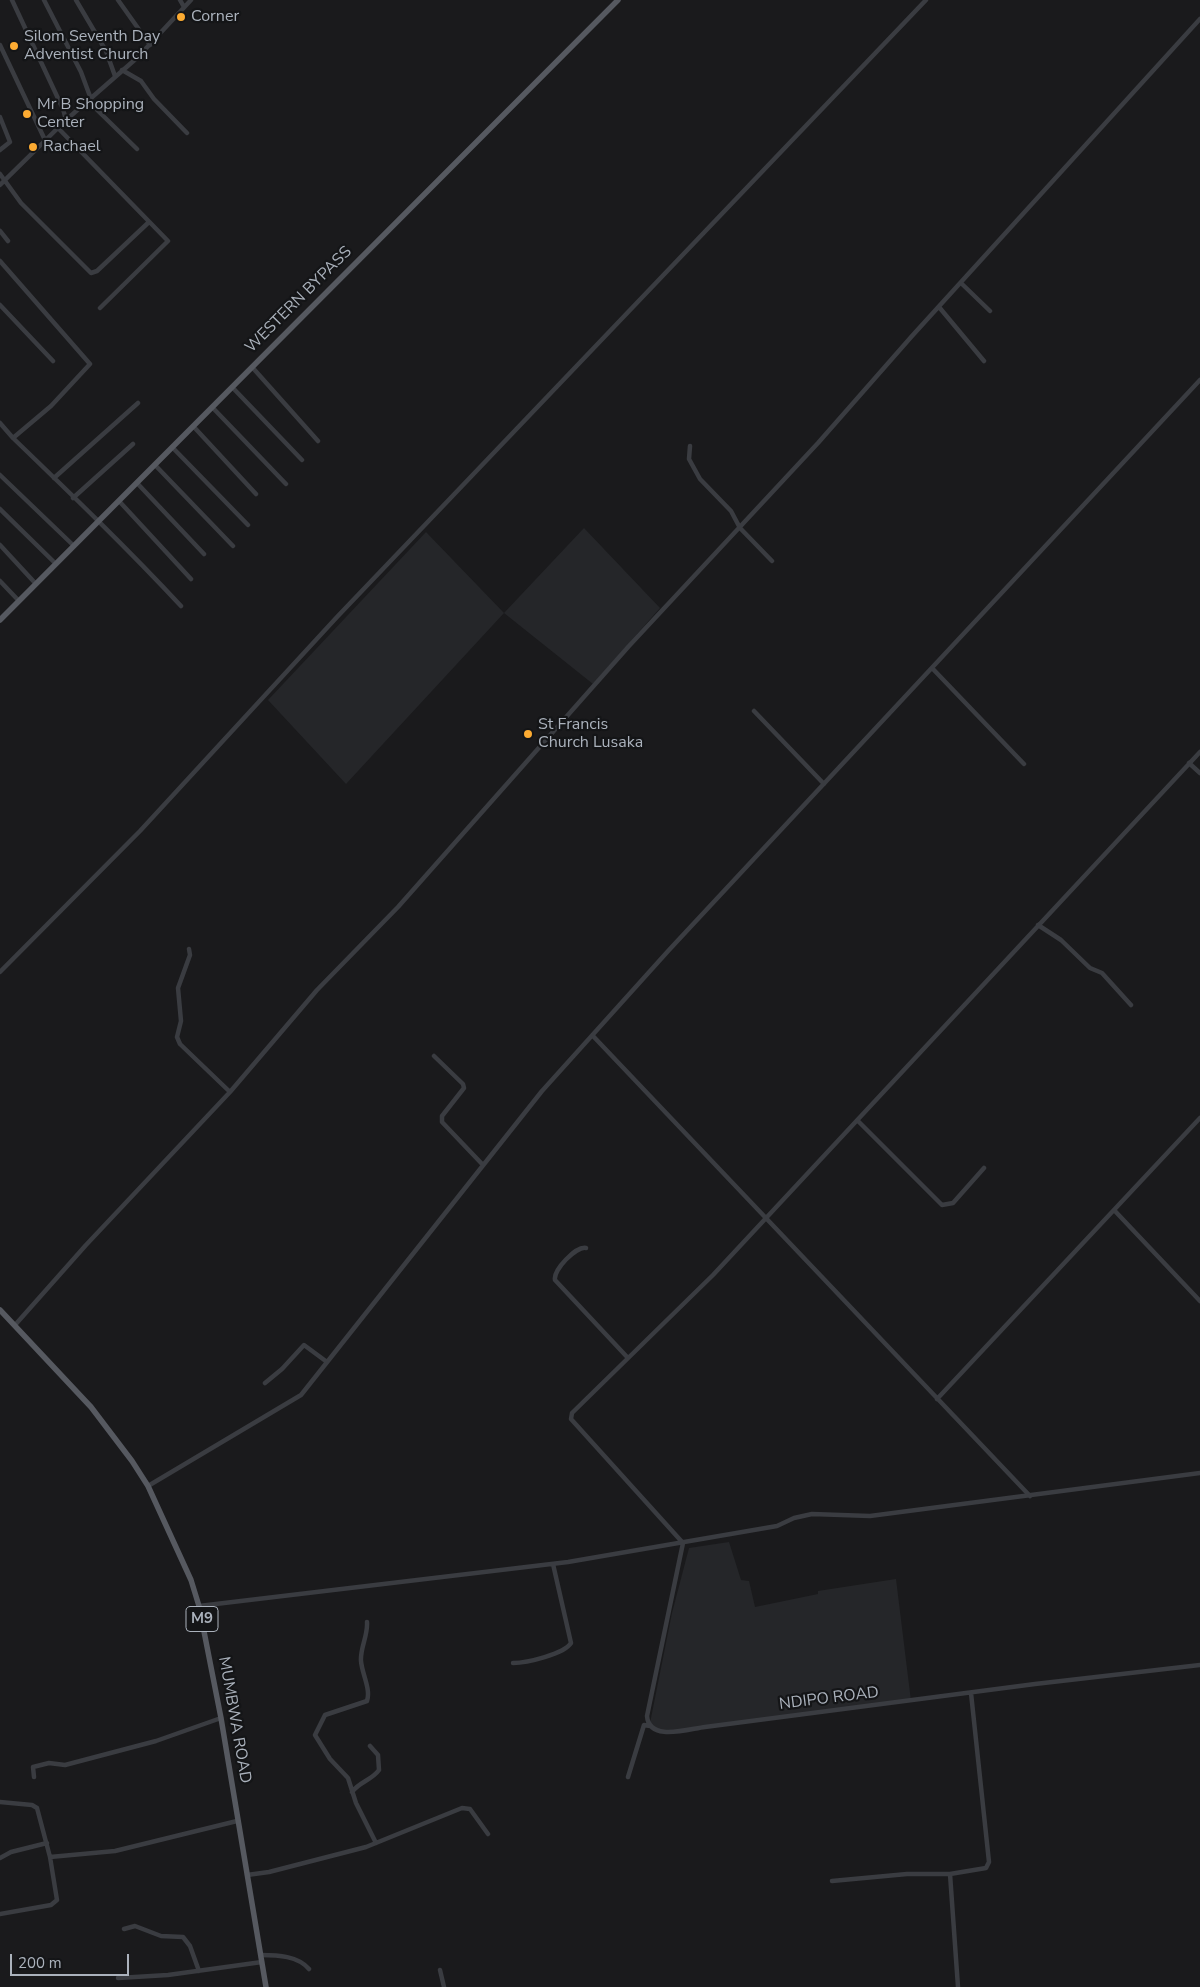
<!DOCTYPE html>
<html>
<head>
<meta charset="utf-8">
<style>
  body { margin:0 }
  #map { position:relative; width:1200px; height:1987px; overflow:hidden; background:#1a1a1c; font-family:"Nunito Sans",sans-serif }
  canvas { display:block }
  .scale { position:absolute; left:10px; top:1954px; width:119px; height:22px; box-sizing:border-box; border:2px solid #abb2bc; border-top:0; padding-left:6px; font-size:15px; line-height:18px; white-space:nowrap; color:#abb2bc; -webkit-text-stroke:4px #141517; paint-order:stroke }
</style>
</head>
<body>
<div id="map">
<canvas width="1200" height="1987"></canvas>
<div class="scale">200 m</div>
</div>
<script>
const c = document.querySelector('canvas').getContext('2d');
c.lineJoin = 'round';
function paint(path, color) { c.fillStyle = color; c.fill(path, 'evenodd'); }
function strokePath(path, color, width, dash) { c.strokeStyle = color; c.lineWidth = width; c.lineCap = dash ? 'butt' : 'round'; c.setLineDash(dash || []); c.stroke(path); }
function drawText(font, color, halo, rows, align = 'center') {
  c.font = font + ' "Nunito Sans",sans-serif'; c.lineWidth = 4.5; c.setLineDash([]); c.textBaseline = 'middle'; c.strokeStyle = halo; c.fillStyle = color; for (const [text, x, y, turn = 0] of rows) {
    c.save(); c.translate(x, y); c.rotate((+turn || 0) * Math.PI / 180); c.textAlign = isNaN(turn) ? turn : align; if (halo) c.strokeText(text, 0, 0); c.fillText(text, 0, 0); c.restore();
  }
}
const built = new Path2D(`
  M584 528 660 608 593 684 504 613 346 784 268 700 426 532 504 613Z
  M729 1542 741 1580 749 1581 755 1607 818 1594V1591L896 1579 911 1701 664 1732 657 1730 650 1723 672 1613 689 1548Z`);
const minor = new Path2D(`
  M12 0 63 109 66 120
  M44 0 81 72 91 99
  M76 0 106 51 115 76
  M118 0 150 45
  M180 0 184 7
  M0 45 45 140
  M122 70 141 81 154 99 187 133
  M88 101 137 149
  M0 117 10 142 0 150
  M58 128 168 241 100 308
  M0 174 21 203 91 273 97 271 149 222
  M0 185 66 120 138 57 191 0
  M0 231 8 241
  M0 261 90 364 51 406 13 438 0 423
  M961 283 990 311
  M0 305 53 361
  M939 307 984 361
  M252 367 318 441
  M232 387 302 460
  M212 407 286 484
  M193 426 256 494
  M13 438C70 493 127 548 181 606
  M690 446 689 459 700 479 731 511 740 528 772 561
  M172 447 248 525
  M155 465 233 546
  M0 475 74 546
  M54 478 138 403
  M137 483 204 554
  M73 498 133 444
  M119 501 191 579
  M0 509 56 564
  M0 545 36 584
  M0 581 19 601
  M932 668 1024 764
  M754 711 824 784
  M1200 752 713 1275 572 1413 571 1419 683 1543 647 1716C649 1742 688 1729 705 1727L1035 1684 1200 1665
  M1189 763 1200 773
  M1038 925 1061 940 1090 968 1102 973 1131 1005
  M189 949 190 955 178 988 181 1021 177 1037 180 1044 230 1092
  M0 972 140 831 337 617 926 0
  M593 1036 1030 1496
  M434 1056 463 1084 464 1088 442 1116V1122L483 1165
  M858 1121 942 1205 953 1203 984 1168
  M1114 1210 1200 1301
  M586 1248C576 1246 553 1270 555 1280L628 1358
  M15 1325 86 1245 230 1092 317 990 398 907 629 646 818 443 912 336 1200 19
  M265 1383 282 1369 304 1345 327 1362
  M937 1399 1200 1118
  M148 1486 301 1395 542 1091 669 950 1200 380
  M199 1606 568 1562 777 1526 794 1518 812 1514 870 1516 1200 1473
  M367 1622C368 1636 360 1648 361 1661 362 1674 371 1689 367 1701L325 1715 315 1735 330 1759 348 1778 356 1803 376 1843
  M513 1663C527 1663 564 1654 571 1643L553 1564
  M34 1777 33 1767 49 1763 65 1765 156 1741 221 1718
  M628 1777 644 1725 650 1726
  M352 1792C359 1782 372 1780 379 1770L378 1755 370 1746
  M0 1802 32 1805 37 1808 50 1857 57 1900 51 1905 0 1914
  M50 1857 115 1851 237 1821
  M0 1858 11 1852 47 1843
  M247 1875 269 1872 366 1847 462 1808 470 1809 488 1834
  M832 1881 907 1874H950
  M124 1929 135 1926 161 1936 183 1937 190 1946 199 1971
  M261 1955C278 1955 298 1956 309 1969
  M440 1970 444 1987
  M118 1978 168 1975 262 1962
  M958 1987 950 1874 986 1868 989 1862 971 1693`);
const major = new Path2D(`
  M0 620 618 0
  M0 1310 91 1407 132 1461 148 1486 191 1580 199 1606 221 1718 266 1987`);
const markers = [
  [181,17,5,"#fcab32"],
  [14,46,5,"#fcab32"],
  [27,114,5,"#fcab32"],
  [33,147,5,"#fcab32"],
  [528,734,5,"#fcab32"]
];
const shields = [
  [202,1619,32]
];
const shieldNames = [
  ["M9",202,1619]
];
const poiNames = [
  ["Corner",191,17],
  ["Silom Seventh Day",24,37],
  ["Adventist Church",24,55],
  ["Mr B Shopping",37,105],
  ["Center",37,123],
  ["Rachael",43,147],
  ["St Francis",538,725],
  ["Church Lusaka",538,743]
];
const streetNames = [
  ["WESTERN BYPASS",299,300,-45],
  ["NDIPO ROAD",829,1699,-7],
  ["MUMBWA ROAD",234,1720,80]
];
paint(built, '#252629');
strokePath(minor, '#3a3c41', 4.5);
strokePath(major, '#565960', 5.5);
for (const [x, y, r, color] of markers) { const dot = new Path2D(); dot.arc(x, y, r, 0, 2 * Math.PI); c.fillStyle = color; c.fill(dot); strokePath(dot, '#141517', 2); }
for (const [x, y, w] of shields) { const box = new Path2D(); box.roundRect(x - w / 2, y - 12.5, w, 25, 4); c.fillStyle = '#141517'; c.fill(box); strokePath(box, '#abb2bc', 1); }
drawText('bold 15px', '#abb2bc', null, shieldNames);
drawText('16px', '#abb2bc', '#141517', poiNames, 'left');
drawText('16px', '#abb2bc', '#141517', streetNames);
</script>
</body>
</html>
